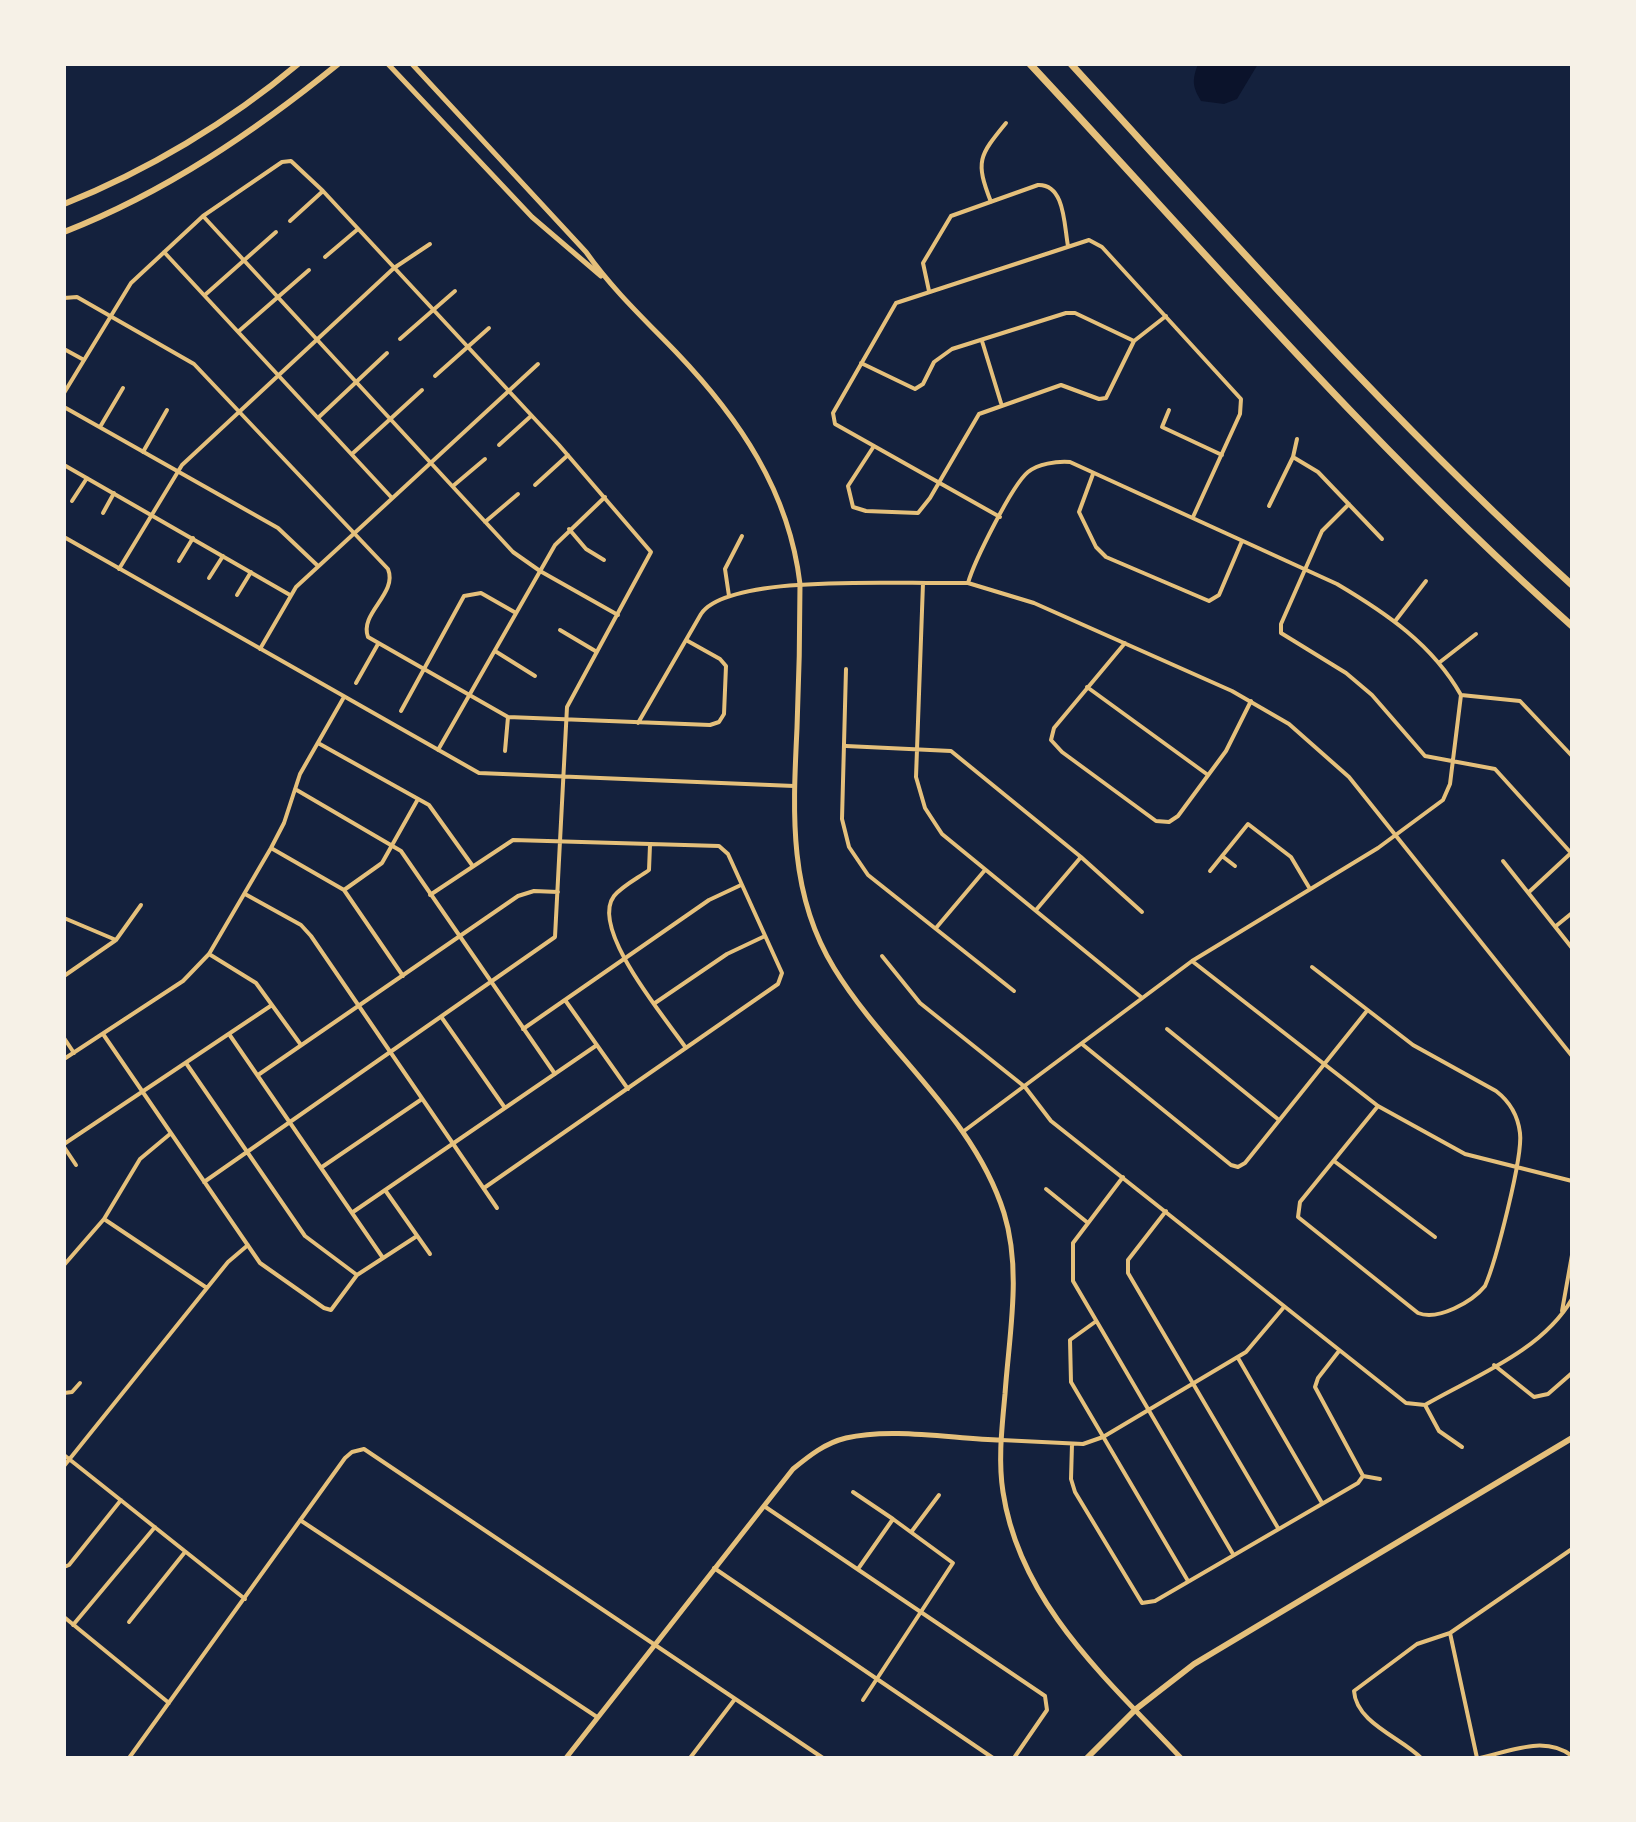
<!DOCTYPE html>
<html>
<head>
<meta charset="utf-8">
<style>
  body { margin:0 }
  #map { position:relative; width:1636px; height:1822px; overflow:hidden; background:#14213d; font-family:Mulish,sans-serif }
  canvas { display:block }
  .frame { position:absolute; inset:0; border:66px solid #f6f1e7; pointer-events:none }
</style>
</head>
<body>
<div id="map">
<canvas width="1636" height="1822"></canvas>
<div class="frame"></div>
</div>
<script>
const c = document.querySelector('canvas').getContext('2d');
c.lineJoin = 'round';
function paint(path, color) { c.fillStyle = color; c.fill(path, 'evenodd'); }
function strokePath(path, color, width, dash) { c.strokeStyle = color; c.lineWidth = width; c.lineCap = dash ? 'butt' : 'round'; c.setLineDash(dash || []); c.stroke(path); }
const water = new Path2D(`
  M1198 64H1258L1237 99 1224 104 1201 101C1192 86 1192 80 1198 64Z`);
const minor = new Path2D(`
  M991 202C975 161 979 156 1006 123
  M203 216 513 552 540 571 618 615
  M290 221 323 191
  M164 252 392 498
  M325 257 358 229
  M929 291 923 263 951 216 1038 185C1065 184 1064 225 1068 246
  M206 294 276 232
  M64 298 77 297 194 364 388 569C398 594 359 613 368 637L508 717 710 725 719 722 724 714 726 666 720 659 686 640
  M239 331 309 270
  M400 339 455 291
  M982 341 1001 403
  M64 349 84 360
  M861 363 915 389 923 384 934 362 952 349 1066 313H1075L1134 341
  M435 376 489 328
  M64 393 131 283 203 216 282 162 291 161 323 191 559 445 651 552 567 707 555 937 204 1182
  M64 407 278 528 318 566
  M1169 410 1162 427 1222 455
  M319 417 387 353
  M100 427 123 388
  M499 445 531 416
  M874 446 848 486 853 507 866 511 918 513 930 498 979 414 1061 385 1099 399 1106 398 1134 341 1166 316
  M143 452 167 410
  M352 454 422 390
  M1293 457 1318 472 1382 539
  M64 465 290 595
  M1093 474 1079 512 1096 547 1106 557 1209 601 1219 595 1242 541
  M535 485 568 455
  M453 486 485 459
  M72 501 87 478
  M1349 504 1322 531 1281 624V633L1346 673 1372 695 1425 756 1495 769 1572 854
  M1269 506 1293 457 1297 439
  M103 513 114 493
  M1000 517 835 424 833 413 896 303 1089 240 1102 247 1241 399 1240 414 1193 517
  M485 522 518 494
  M569 529 586 549 604 560
  M64 537 479 773 794 786
  M179 561 193 538
  M119 569 182 465 394 268 430 244
  M209 578 223 556
  M923 583 916 777 925 808 942 834 1141 997
  M237 595 251 572
  M729 596 725 569 742 536
  M1396 620 1426 581
  M560 630 597 652
  M1125 643 1054 728 1051 740 1062 752 1156 821 1169 822 1178 816 1226 751 1251 701
  M260 649 296 587 538 364
  M495 651 535 676
  M1440 662 1476 634
  M846 669 842 819 849 847 868 875 1014 991
  M356 683 378 644
  M1087 687 1208 775
  M1461 695 1520 701 1572 756
  M401 711 464 596 481 593 516 613
  M638 723 701 614C728 574 896 584 946 583H968L1034 603 1232 691 1289 724 1349 777 1572 1056
  M318 743 429 805 472 865
  M846 746 951 751 1081 857 1142 912
  M438 750 555 545 605 497
  M505 751 508 717
  M295 789 401 851 555 1074
  M650 845 649 870C638 878 622 886 614 896 589 929 667 1020 686 1048
  M271 848 344 890 403 976
  M1222 856 1235 866
  M1503 861 1572 948
  M1210 871 1248 824 1291 857 1310 889
  M344 890 382 863 418 799
  M1529 892 1571 853
  M245 894 301 925 311 936 497 1208
  M430 895 513 840 719 846 728 854 782 973 778 984 484 1188
  M1036 910 1081 857
  M64 918 116 940
  M1556 926 1572 913
  M936 928 985 870
  M209 954 256 983 301 1045
  M882 956 920 1003 1025 1087 1051 1121 1406 1403 1425 1405C1475 1376 1542 1351 1572 1299
  M1192 961 1378 1106 1465 1154 1572 1181
  M1312 967 1413 1045 1496 1091C1509 1101 1518 1116 1520 1133 1523 1157 1496 1261 1485 1286 1472 1302 1438 1321 1418 1313L1298 1217 1300 1202 1378 1106
  M64 976 116 940 141 905
  M565 1000 628 1089
  M655 1003 727 954 765 936
  M442 1018 505 1108
  M523 1029 709 900 741 885
  M1167 1029 1279 1120
  M103 1034 260 1263 324 1308 331 1310 357 1275 417 1236
  M229 1034 383 1258
  M64 1038 74 1053
  M1082 1044 1231 1165 1238 1167 1245 1163 1366 1012
  M64 1059 183 981 209 954 271 848 284 823 300 774 344 697
  M186 1063 305 1236 357 1275
  M258 1075 518 896 534 891 558 892
  M964 1131 1192 961 1378 848 1443 800 1450 784 1461 695C1432 644 1386 613 1337 584L1070 462C1056 461 1038 464 1028 472 1012 485 974 562 968 583
  M64 1144 272 1005
  M64 1147 76 1165
  M1334 1161 1435 1237
  M322 1167 422 1099
  M1123 1177 1073 1243V1281L1233 1554
  M1046 1189 1088 1223
  M385 1190 430 1254
  M1166 1211 1128 1260V1273L1278 1528
  M353 1212 597 1045
  M104 1219 140 1159 170 1134
  M64 1265 104 1219 207 1288 64 1466
  M207 1288 228 1262 248 1245
  M1562 1311 1572 1255
  M1095 1322 1070 1340 1071 1382 1188 1581
  M1339 1351 1318 1378 1315 1387 1363 1476
  M1238 1358 1322 1503
  M1494 1365 1534 1397 1548 1394 1572 1373
  M64 1393 72 1392 80 1383
  M1425 1405 1439 1431 1462 1447
  M1001 1440 1083 1444 1103 1437 1246 1352 1284 1307
  M1072 1444 1071 1479 1075 1492 1142 1603 1155 1601 1358 1483 1363 1476
  M64 1455 245 1599
  M1363 1476 1380 1479
  M853 1492 893 1519
  M764 1506 1045 1696 1047 1710 1014 1758
  M300 1520 597 1717
  M912 1531 939 1495
  M64 1567 69 1565 121 1500
  M714 1568 993 1758
  M858 1569 893 1519 953 1563 863 1700
  M64 1617 169 1703
  M129 1622 185 1552
  M73 1625 155 1527
  M129 1758 345 1458 352 1452 364 1449 823 1758
  M690 1758 735 1699
  M1421 1758C1402 1738 1356 1723 1354 1691L1417 1644 1450 1633
  M1477 1758 1450 1633 1572 1549
  M1480 1758C1511 1751 1545 1735 1572 1756`);
const tertiary = new Path2D(`
  M388 64 532 217 601 276
  M412 64 586 252C612 289 645 320 676 352 739 418 789 491 800 584 800 632 799 680 797 728 793 812 788 893 834 968 886 1053 973 1115 1004 1213 1022 1271 1009 1335 1005 1394 1002 1427 998 1460 1003 1492 1020 1604 1108 1680 1181 1758
  M566 1758 793 1469C809 1456 825 1443 846 1438 891 1427 955 1439 1001 1440`);
const secondary = new Path2D(`
  M64 204C147 171 229 122 298 64
  M64 232C166 192 254 132 338 64
  M1087 1758 1136 1709 1194 1664 1572 1438`);
const primary = new Path2D(`
  M1030 64C1207 254 1378 454 1572 626
  M1071 64C1234 242 1393 423 1572 585`);
paint(water, '#0b132b');
strokePath(minor, '#e5c07b', 4);
strokePath(tertiary, '#e5c07b', 5);
strokePath(secondary, '#e5c07b', 6);
strokePath(primary, '#e5c07b', 7);
</script>
</body>
</html>
